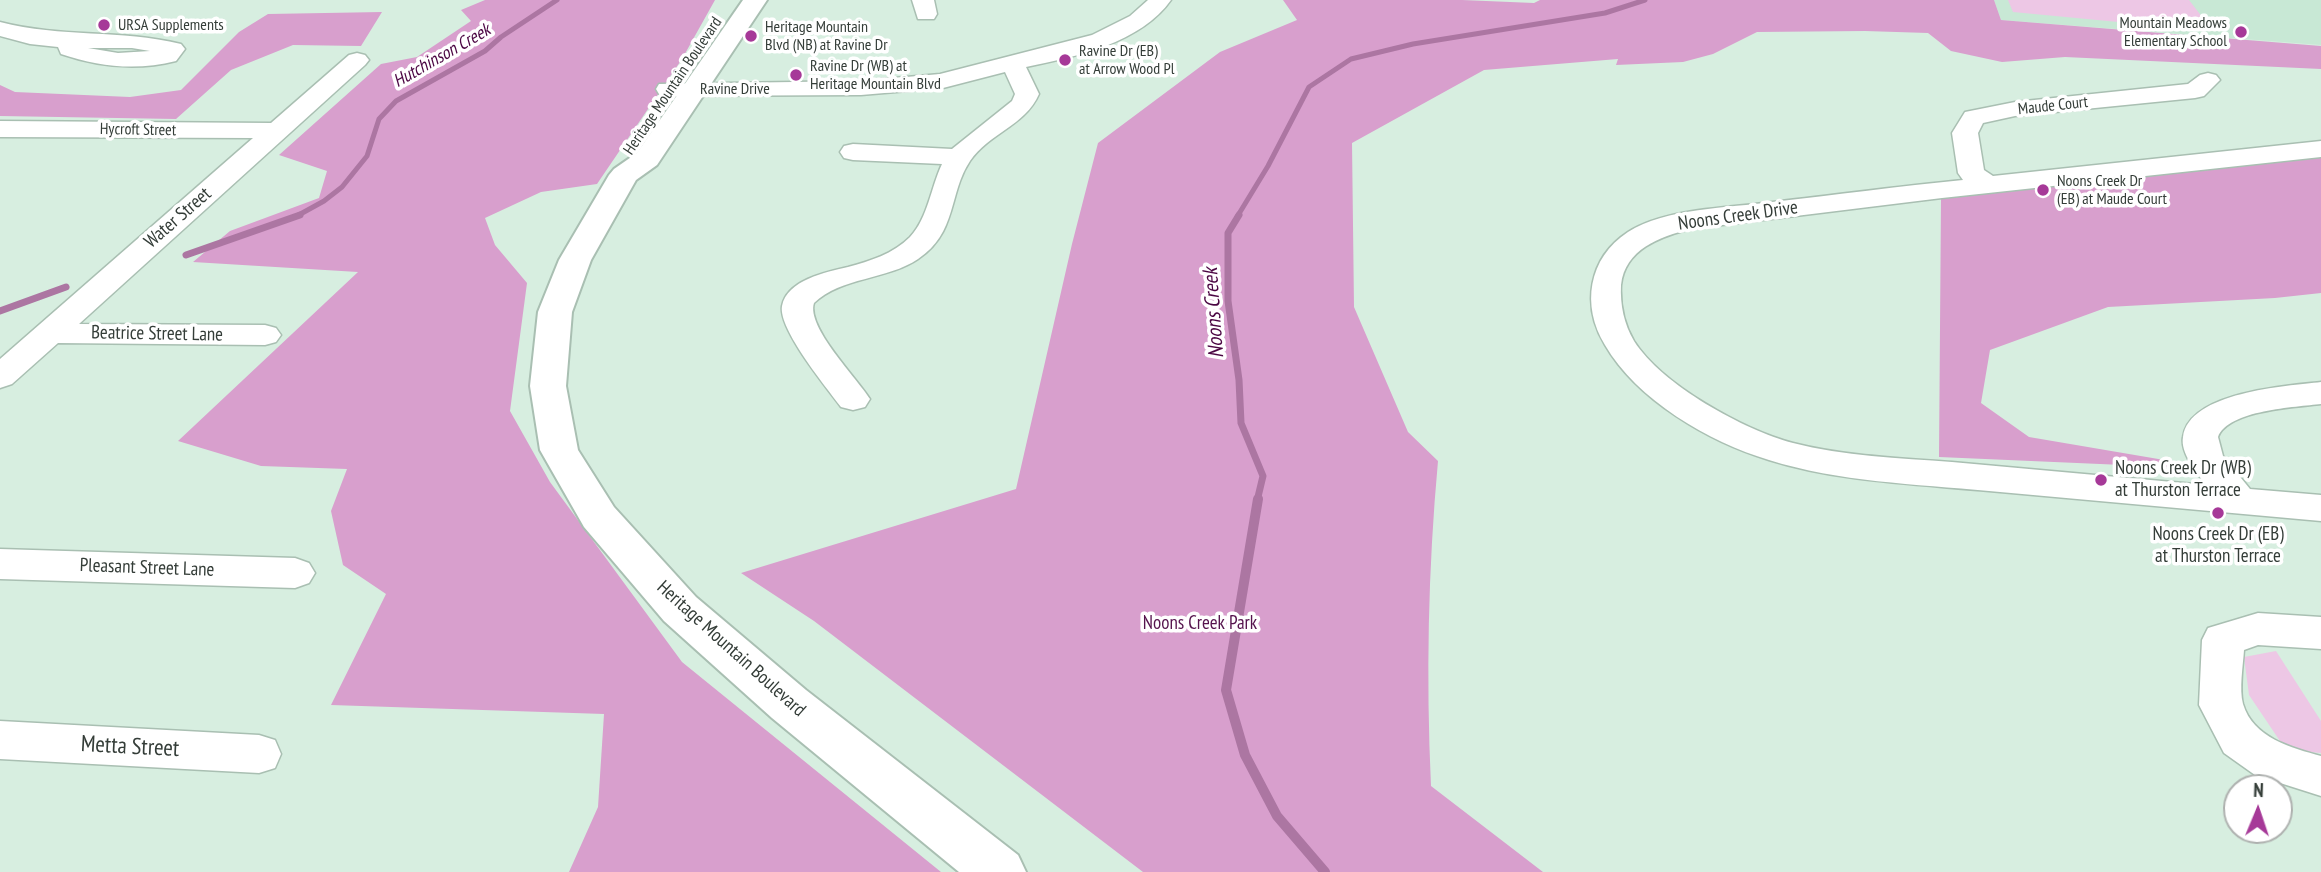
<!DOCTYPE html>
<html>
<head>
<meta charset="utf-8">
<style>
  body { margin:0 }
  #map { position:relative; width:2321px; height:872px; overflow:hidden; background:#d7eee0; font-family:"PT Sans Narrow",sans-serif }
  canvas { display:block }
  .north { position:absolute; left:2223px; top:774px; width:70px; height:70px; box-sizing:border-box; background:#fff; border:2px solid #aeb1af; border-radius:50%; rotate:2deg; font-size:19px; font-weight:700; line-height:28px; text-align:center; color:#343d38 }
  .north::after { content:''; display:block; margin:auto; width:24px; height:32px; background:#a63998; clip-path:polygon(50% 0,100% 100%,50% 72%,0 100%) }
</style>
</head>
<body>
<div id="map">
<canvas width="2321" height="872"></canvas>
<div class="north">N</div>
</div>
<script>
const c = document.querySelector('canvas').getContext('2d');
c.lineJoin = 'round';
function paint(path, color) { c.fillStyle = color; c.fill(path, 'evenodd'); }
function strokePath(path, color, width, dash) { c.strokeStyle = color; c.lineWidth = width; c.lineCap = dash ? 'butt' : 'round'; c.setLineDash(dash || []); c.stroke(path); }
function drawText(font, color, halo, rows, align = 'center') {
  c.font = font + ' "PT Sans Narrow",sans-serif'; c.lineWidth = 7; c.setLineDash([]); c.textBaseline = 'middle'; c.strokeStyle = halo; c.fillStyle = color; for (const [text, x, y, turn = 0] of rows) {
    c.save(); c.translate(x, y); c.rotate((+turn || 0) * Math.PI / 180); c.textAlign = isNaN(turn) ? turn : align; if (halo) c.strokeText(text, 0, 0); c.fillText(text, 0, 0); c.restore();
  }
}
const built = new Path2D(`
  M1994 0H2321V45L2001 20Z`);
const green = new Path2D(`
  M2008 0H2189L2213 31 2013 12Z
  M2276 651 2321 721V753L2286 750 2249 695 2244 657Z`);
const forest = new Path2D(`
  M485 0H715L682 59 597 184 541 192 485 218 495 245 527 283 510 411 550 482 682 662 941 872H569L598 807 604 714 331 705 386 594 343 565 331 511 347 469 261 466 178 441 358 272 193 262 230 231 319 198 327 171 279 155 381 64 417 57 471 21 461 10Z
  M1283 0H1462L1534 3 1540 0H1994L2001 20 2321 46V69L2065 57 2002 62 1951 51 1928 33 1865 31 1757 32 1713 54 1683 62 1616 65 1618 59 1484 70 1352 143 1354 307 1408 432 1438 461C1428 570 1426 677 1431 786L1543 872H1143L814 621 741 573 1016 489 1072 244 1098 143 1220 52 1297 20Z
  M382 12 361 46 293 45 231 70 176 119 0 116V85L15 92 130 97 181 90 239 32 268 14Z
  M2321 156V293L2275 298 2108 307 1990 350 1981 403 2029 437 2170 461 2169 467 1939 457 1941 199Z`);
const streamFar2 = new Path2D(`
  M295 217 324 201 342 187 367 156 379 119 396 101 485 51 501 37 557 0
  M1237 217 1268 166 1309 87 1351 59 1413 44 1605 13 1645 0`);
const streamFar1 = new Path2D(`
  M1239 215 1228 233V301L1239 380 1241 423 1263 476 1257 501
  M186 255 300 215
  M0 311 66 287`);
const stream = new Path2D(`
  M1258 499 1226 690 1245 755 1277 816 1325 872`);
const minor = new Path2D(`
  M912 0H934L937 14 934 19H918Z
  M1148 0H1171C1141 43 1075 57 1026 67L1039 94C1025 126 989 133 970 161 948 194 958 232 918 259 887 280 841 277 814 303 806 327 857 378 870 399L865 407 853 410 841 407C827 388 778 329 782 306 787 280 826 272 848 267 870 261 893 254 910 237 928 218 931 187 942 164L853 160 844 158 840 152 844 146 853 144 952 149 1012 101 1015 94 1005 72 943 88 861 95 668 96 659 94 656 89 659 84 861 81 940 74 1092 35 1130 16Z
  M0 22C62 38 120 29 181 44L185 49 176 61C137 71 99 67 61 54L58 47 30 44 0 36ZM88 48H132L150 51 118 53Z
  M357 53 365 55 369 60 365 65 79 324 265 325 276 328 281 335 276 342 265 345 58 343 12 384 0 388V359L253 138 0 137V121L271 123 349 55Z
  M2208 73 2216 75 2220 80 2204 96 2195 98 2015 116 1983 123 1978 133 1984 170 1993 176 2321 141V157L1942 198 1690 229C1660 237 1625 249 1621 285 1620 305 1624 324 1634 341 1662 385 1744 430 1793 443 1844 456 1899 458 1952 462 2036 470 2121 477 2206 485 2197 473 2180 453 2183 437 2189 392 2286 386 2321 382V404C2296 407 2228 410 2218 437L2223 456 2250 489 2321 495V521C2210 511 2099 501 1989 491 1915 484 1839 482 1769 460 1709 442 1637 400 1605 345 1581 306 1588 258 1628 232 1666 208 1729 208 1772 202 1836 195 1899 186 1963 180L1958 173 1952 133 1965 112 2015 102 2188 84 2200 75Z
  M0 549 295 558 309 563 315 573 309 583 295 588 0 579Z
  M2258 613 2321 617V649L2258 645 2244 650C2243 666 2239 689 2243 704 2253 738 2292 748 2321 756V796L2255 775 2224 753 2199 705 2202 640 2208 628Z
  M0 721 259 735 275 740 281 754 275 768 259 773 0 759Z`);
const major = new Path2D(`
  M743 0H767L657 165 636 180 591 260 572 312 566 386 578 450 614 507 696 597 806 690 1018 855 1026 872H959L772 718 664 621 584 527 540 450 530 386 538 312 559 260 609 175 614 169 637 153Z`);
const markers = [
  [104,25,7,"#a63998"],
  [2241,32,7,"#a63998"],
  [751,36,7,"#a63998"],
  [1065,60,7,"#a63998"],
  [796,75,7,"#a63998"],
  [2043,190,7,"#a63998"],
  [2101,480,7,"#a63998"],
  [2218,513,7,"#a63998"]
];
const farPoinames = [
  ["Mountain Meadows",2227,23,"right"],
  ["Elementary School",2227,41,"right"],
  ["URSA Supplements",118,25],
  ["Heritage Mountain",765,27],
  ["Blvd (NB) at Ravine Dr",765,45],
  ["Ravine Dr (EB)",1079,51],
  ["at Arrow Wood Pl",1079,69],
  ["Ravine Dr (WB) at",810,66],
  ["Heritage Mountain Blvd",810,84],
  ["Noons Creek Dr",2057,181],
  ["(EB) at Maude Court",2057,199]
];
const farStreetnames = [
  ["Heritage Mountain Boulevard",673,86,-56],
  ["Ravine Drive",735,89],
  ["Maude Court",2053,106,-6],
  ["Hycroft Street",138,130,1]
];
const farWaternames = [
  ["Hutchinson Creek",442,56,-30]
];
const streetNames = [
  ["Noons Creek Drive",1738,216,-8],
  ["Water Street",178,218,-41],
  ["Beatrice Street Lane",157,334,1],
  ["Pleasant Street Lane",147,568,2],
  ["Heritage Mountain Boulevard",731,649,42]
];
const poiNames = [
  ["Noons Creek Dr (WB)",2115,469],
  ["at Thurston Terrace",2115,491],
  ["Noons Creek Dr (EB)",2218,535,"center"],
  ["at Thurston Terrace",2218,557,"center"]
];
const parkNames = [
  ["Noons Creek Park",1200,624]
];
const waterNames = [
  ["Noons Creek",1214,313,-94]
];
const nearStreetnames = [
  ["Metta Street",130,747,3]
];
paint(built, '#c8e8d5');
paint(green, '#edc7e5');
paint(forest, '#d89fcd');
strokePath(streamFar2, '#ac76a2', 5);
strokePath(streamFar1, '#ac76a2', 7);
strokePath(stream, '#ac76a2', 10);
strokePath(minor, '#a9bfb2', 3);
strokePath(major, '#a9bfb2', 4);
paint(minor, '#fff');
paint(major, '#fff');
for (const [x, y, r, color] of markers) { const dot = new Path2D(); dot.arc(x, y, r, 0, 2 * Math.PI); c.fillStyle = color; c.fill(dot); strokePath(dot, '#fff', 2.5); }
drawText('16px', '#343d38', '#fff', farPoinames, 'left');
drawText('16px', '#343d38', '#fff', farStreetnames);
drawText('italic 18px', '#4b0643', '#fff', farWaternames);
drawText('19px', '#343d38', '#fff', streetNames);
drawText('19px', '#343d38', '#fff', poiNames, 'left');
drawText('19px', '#55134d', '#fff', parkNames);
drawText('italic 21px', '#4b0643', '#fff', waterNames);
drawText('23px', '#343d38', '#fff', nearStreetnames);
</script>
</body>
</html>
